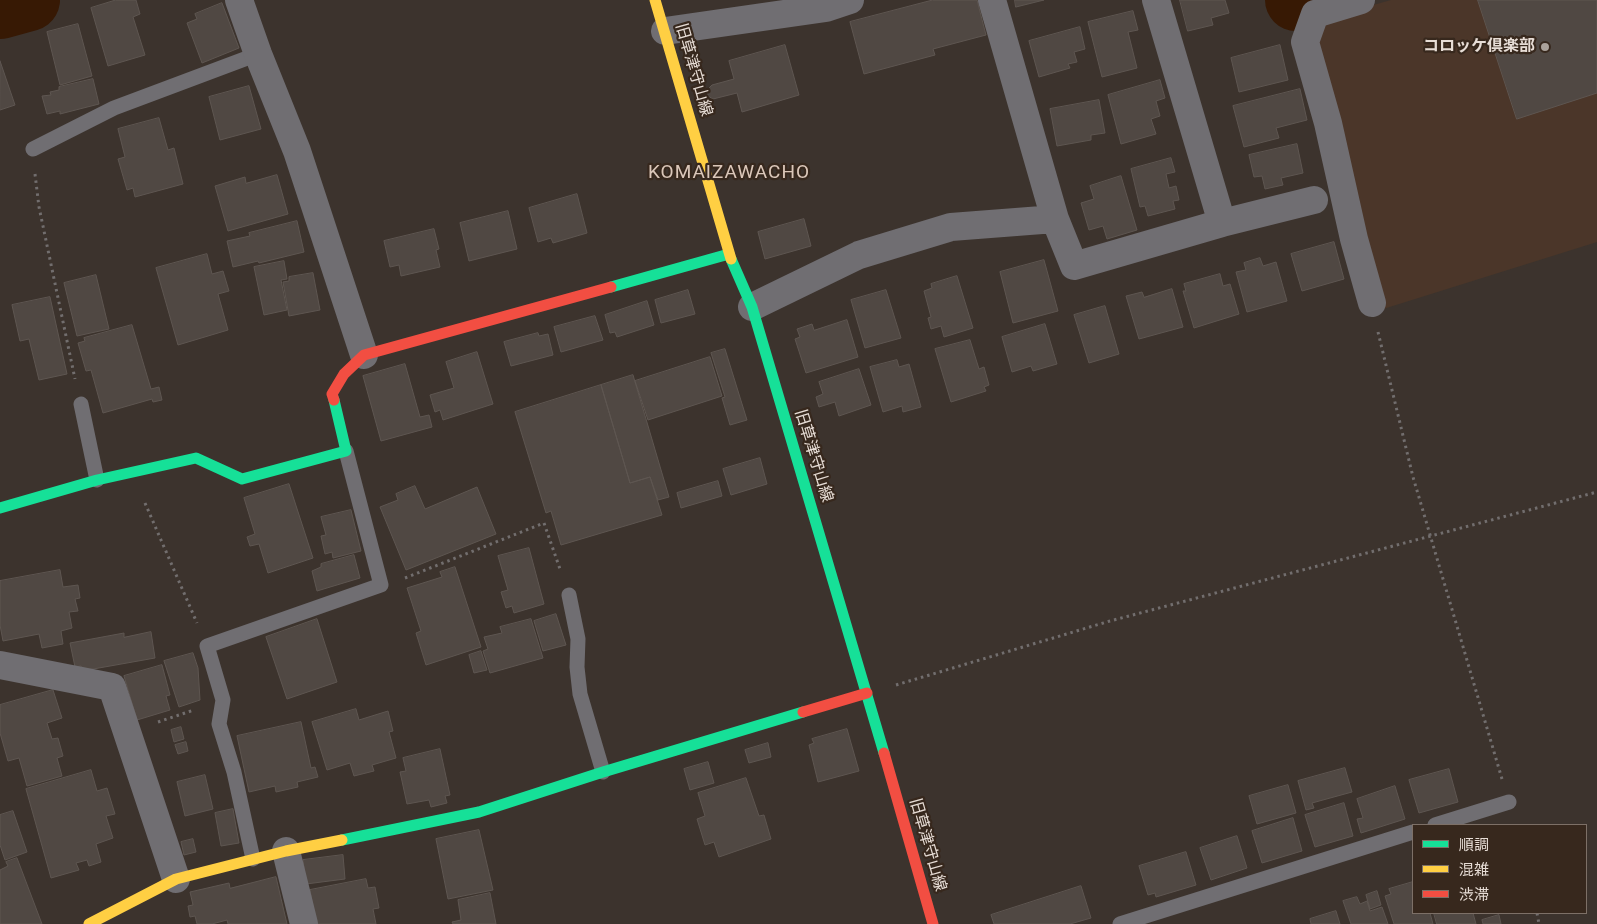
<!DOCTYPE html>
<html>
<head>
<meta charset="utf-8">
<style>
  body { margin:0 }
  #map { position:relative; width:1597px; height:924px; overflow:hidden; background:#3c332d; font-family:Roboto,"Noto Sans JP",sans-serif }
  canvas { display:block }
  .legend { position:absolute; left:1412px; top:824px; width:175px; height:90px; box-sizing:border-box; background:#37281d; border:1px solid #7d7067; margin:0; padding:6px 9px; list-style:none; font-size:15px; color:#e7ddd6 }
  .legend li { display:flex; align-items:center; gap:10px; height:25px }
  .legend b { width:25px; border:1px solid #7d7067 }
</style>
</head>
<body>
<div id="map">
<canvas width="1597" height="924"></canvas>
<ul class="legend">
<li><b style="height:6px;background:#16e098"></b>順調</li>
<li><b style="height:6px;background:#ffcf43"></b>混雑</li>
<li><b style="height:6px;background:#f24e42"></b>渋滞</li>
</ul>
</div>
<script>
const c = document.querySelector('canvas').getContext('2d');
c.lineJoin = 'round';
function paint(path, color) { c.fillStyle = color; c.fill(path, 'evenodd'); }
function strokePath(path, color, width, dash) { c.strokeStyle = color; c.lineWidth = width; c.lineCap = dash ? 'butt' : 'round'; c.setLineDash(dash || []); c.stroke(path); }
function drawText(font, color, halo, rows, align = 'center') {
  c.font = font + ' Roboto,"Noto Sans JP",sans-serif'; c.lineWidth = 4.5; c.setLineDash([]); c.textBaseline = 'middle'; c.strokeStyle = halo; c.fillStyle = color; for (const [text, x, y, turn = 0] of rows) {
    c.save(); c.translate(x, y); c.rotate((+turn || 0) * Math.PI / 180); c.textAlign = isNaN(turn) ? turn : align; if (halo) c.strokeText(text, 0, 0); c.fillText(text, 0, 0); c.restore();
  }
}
const built = new Path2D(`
  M1391 0H1597V242L1380 310 1318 41 1327 18Z`);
const river = new Path2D(`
  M1296 0H1297
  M0 8 29 0`);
const building = new Path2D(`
  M116 0H136L140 14 133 17 145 55 108 66 91 8Z
  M933 0H977L986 35 933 49 935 55 864 74 850 22Z
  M1015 0H1044L1016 7Z
  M1180 0H1225L1229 13 1211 18 1213 25 1188 31Z
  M1478 0H1597V93L1517 119Z
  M222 3 239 48 202 63 187 23 197 19 195 14Z
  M1133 11 1138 30 1128 32 1137 68 1102 77 1088 22Z
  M78 24 92 76 60 85 47 32Z
  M1080 27 1085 49 1074 52 1077 62 1068 64 1070 68 1039 77 1029 41Z
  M785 45 799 95 742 112 737 93 713 99 708 96 707 90 712 85 734 79 729 61Z
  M1280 45 1288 80 1239 92 1231 58Z
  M0 61 15 105 0 110Z
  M93 79 99 104 60 114V111L47 114 42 96 51 95 50 92 59 90V87Z
  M1160 80 1165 98 1156 101 1160 116 1151 119 1156 134 1121 144 1108 95Z
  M249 86 261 129 220 140 209 97Z
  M1300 89 1307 120 1276 128 1279 138 1244 147 1233 106Z
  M1099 100 1105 133 1091 135V140L1057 146 1050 109Z
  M159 118 168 150 174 148 183 184 135 197 133 188 127 190 118 159 125 157 118 129Z
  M1297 144 1303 173 1281 178 1283 185 1265 189 1262 176 1254 177 1249 155Z
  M1171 158 1175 172 1166 174 1169 188 1176 186 1179 200 1173 201 1175 209 1148 216 1145 206 1140 207 1131 169Z
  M277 175 288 214 228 231 215 186 245 177 246 183Z
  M1121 176 1137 230 1107 239 1103 226 1089 230 1081 203 1094 199 1090 186Z
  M577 194 587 233 553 243 551 238 538 242 529 208Z
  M508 211 517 249 469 261 460 223Z
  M804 219 811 246 765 259 758 232Z
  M297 221 304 252 259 263 258 261 233 267 227 241 250 236 249 233Z
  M434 229 439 249 436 250 440 267 401 276 399 265 390 267 384 241Z
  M1334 242 1344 279 1302 291 1291 254Z
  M207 254 212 274 223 271 229 291 218 294 228 330 178 345 156 268Z
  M1260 258 1263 266 1276 262 1287 301 1247 312 1236 272 1246 270 1244 263Z
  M1044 260 1058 311 1013 323 1000 272Z
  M284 261 287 279 281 280 287 310 264 315 254 267Z
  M313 273 320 310 289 316 283 282 289 281V277Z
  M1220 274 1223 286 1230 284 1239 314 1194 328 1183 291H1186L1184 284Z
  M96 275 109 329 77 336 64 283Z
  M957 276 973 328 944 337 941 326 931 329 928 318 931 317 924 291 932 288 931 284Z
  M1172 289 1183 327 1139 339 1126 296 1142 292 1144 297Z
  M688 290 695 314 661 323 655 300Z
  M886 290 901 338 865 348 851 300Z
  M50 297 67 374 39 380 29 339 20 341 12 305Z
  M647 301 654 325 617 337 615 332 610 333 605 315Z
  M1105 306 1119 354 1089 363 1074 315Z
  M595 316 603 340 561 352 554 327Z
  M847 320 858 357 806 373 795 339 800 337 797 329 812 324 814 330Z
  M1045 324 1057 364 1033 371 1031 366 1012 372 1002 337Z
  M132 325 151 389 159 387 162 400 153 402 152 399 103 413 91 370 86 371 78 343 85 341 84 338Z
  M538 333 539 336 548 334 553 355 511 366 504 342Z
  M970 340 979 369 984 367 989 385 984 387 986 391 951 402 935 349Z
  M725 349 747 420 730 425 722 398 725 397 711 353Z
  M477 352 493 404 443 420 440 410 435 412 430 395 454 388 446 362Z
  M710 357 722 396 648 420 635 381Z
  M897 360 899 367 909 364 921 407 903 412 902 406 883 412 870 367Z
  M405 364 420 417 429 415 432 427 381 441 363 376Z
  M859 369 871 405 839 416 835 402 819 407 816 397 823 394 819 382Z
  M633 375 669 497 658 500 650 477 630 483 601 385Z
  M601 385 630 483 650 477 662 515 561 545 551 511 546 513 515 412Z
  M760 458 767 484 731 495 723 469Z
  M718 481 722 496 681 508 677 493Z
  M289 484 313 558 268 573 259 544 250 546 247 537 255 534 244 498Z
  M415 486 425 509 477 487 496 534 406 570 380 507 398 500 396 494Z
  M351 510 361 551 333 558 332 552 325 554 321 536 326 535 321 517Z
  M529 548 544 604 514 613 512 606 506 608 501 592 508 590 498 556Z
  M354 555 360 578 317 591 312 571 321 567V564Z
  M455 567 481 647 426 665 416 633 421 631 407 588 442 577 440 572Z
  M60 570 63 587 78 585 80 598 75 599 78 611 69 612 72 628 61 631 63 644 42 648 39 634 3 641 0 625V581Z
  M556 614 566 645 543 651 534 621Z
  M317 619 337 682 287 699 266 637Z
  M531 619 543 658 490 673 483 651 488 649 484 637 502 633 500 627Z
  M151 632 155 658 82 671 81 666 75 667 70 643 124 633V637Z
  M481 651 487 670 474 673 469 655Z
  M193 653 198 668 200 700 179 707 164 661Z
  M162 665 170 695 166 696 170 710 137 720 124 676Z
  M53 690 62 718 47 723 52 739 58 738 63 756 57 758 62 776 27 786 19 758 8 761 0 733V705Z
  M356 709 359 720 388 711 393 731 389 732 396 758 372 765 374 771 354 776 350 763 327 770 312 722Z
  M301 722 311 768 315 767 318 777 297 782 298 787 276 792 275 786 249 792 237 736Z
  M181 727 184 739 174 742 171 730Z
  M847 729 859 771 818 782 809 745 814 743 812 739Z
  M186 742 188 751 178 754 175 745Z
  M768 743 771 757 749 763 745 750Z
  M440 749 450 795 445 796 447 803 431 807 429 800 407 804 400 772 406 771 403 758Z
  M708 762 714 783 690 790 684 769Z
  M1345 768 1352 792 1312 803 1314 808 1306 810 1298 781Z
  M1449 769 1458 802 1419 813 1409 780Z
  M91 770 97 791 107 788 115 814 106 816 113 838 96 844 101 862 89 866 87 860 76 863 79 870 51 878 26 789Z
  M205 775 213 809 185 816 177 782Z
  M746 778 759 816 764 815 771 839 719 857 714 842 705 845 697 819 705 816 698 793Z
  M1288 785 1296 813 1257 824 1249 796Z
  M1395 786 1405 819 1361 833 1357 819 1363 818 1357 799Z
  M1344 803 1353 836 1315 847 1305 815Z
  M233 809 239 843 221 846 215 813Z
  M13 811 27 852 5 860 0 845V815Z
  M1293 818 1302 851 1262 863 1252 831Z
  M479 830 493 890 448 899 436 839Z
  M1237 836 1247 868 1211 880 1200 848Z
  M193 839 196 852 184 855 181 842Z
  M1186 852 1196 885 1156 897 1155 893 1148 895 1139 866Z
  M343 855 345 879 306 884 303 860Z
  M17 858 42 924H0V870L8 866 6 862Z
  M276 877 287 924H228L227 920 212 924H197L195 916 190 917 188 906 193 905 190 892 229 883 230 888Z
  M366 879 368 888 375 887 379 908 373 909 376 924H316L310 890Z
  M1413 882V913H1430L1433 924H1394L1385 896 1391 894 1389 889Z
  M1081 886 1091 918 1070 924H994L991 915Z
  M1377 891 1381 905 1370 909 1366 895Z
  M490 893 496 924H453L452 922 461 920 458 900Z
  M1357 897 1360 904 1367 901 1370 911 1382 907 1388 924H1351L1343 901Z
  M1336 911 1340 924H1311L1310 919Z
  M1434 913H1473L1476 924H1437Z
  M1499 915 1501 924H1483L1482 920Z`);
const path = new Path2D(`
  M35 174 39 207 75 379
  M1378 332 1413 477 1502 779
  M145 503 197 623
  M405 578 544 523 561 572
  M896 685 1110 621 1597 492
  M158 722 194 710
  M1537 913 1539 924`);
const lane = new Path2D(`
  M33 149 114 108 258 54
  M81 404 97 480
  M569 595 578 639 577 667 580 694 603 772
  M1435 825 1509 802
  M253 859 234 772 219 724 223 700 207 646 381 585 346 451
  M1120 924 1413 832`);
const street = new Path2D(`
  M239 0 258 54 297 151 364 355
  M992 0 1055 219
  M1156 0 1222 223
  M1361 0 1315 14 1305 42 1328 123 1354 239 1372 303
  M665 31 826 8 850 0
  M752 307 859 255 951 227 1055 219 1074 266 1222 223 1314 200
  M0 665 112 687 176 879
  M286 851 304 924`);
const fast = new Path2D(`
  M731 259 752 307 884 753
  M611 287 729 254
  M0 508 97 480 196 458 242 479 346 451 334 400
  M342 840 479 812 603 772 803 712`);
const slow = new Path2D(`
  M655 0 731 259
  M89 924 176 879 286 851 342 840`);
const jam = new Path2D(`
  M334 400 332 394 344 374 364 355 611 287
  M803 712 867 693
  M884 753 933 924`);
const markers = [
  [1545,47,5,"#aba29b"]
];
const poiNames = [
  ["コロッケ倶楽部",1535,47]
];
const streetNames = [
  ["旧草津守山線",693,70,74],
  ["旧草津守山線",813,456,73],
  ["旧草津守山線",927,845,74]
];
const quarterNames = [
  ["KOMAIZAWACHO",729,173]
];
paint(built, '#4b3629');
strokePath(river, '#371904', 62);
paint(building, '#504843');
strokePath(building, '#5e5651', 1);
strokePath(path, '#726e6e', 3, [2.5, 4]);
strokePath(lane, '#706e72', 15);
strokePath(street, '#706e72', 28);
strokePath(fast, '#16e098', 11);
strokePath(slow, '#ffcf43', 11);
strokePath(jam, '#f24e42', 11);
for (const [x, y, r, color] of markers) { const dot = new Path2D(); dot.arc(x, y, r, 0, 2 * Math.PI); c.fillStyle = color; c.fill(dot); strokePath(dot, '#37281d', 2); }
drawText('bold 16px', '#e7ddd6', '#37281d', poiNames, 'right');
drawText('16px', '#e7ddd6', '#37281d', streetNames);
c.letterSpacing = '1px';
drawText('19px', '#dbc7b9', '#37281d', quarterNames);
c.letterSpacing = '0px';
</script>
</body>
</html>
